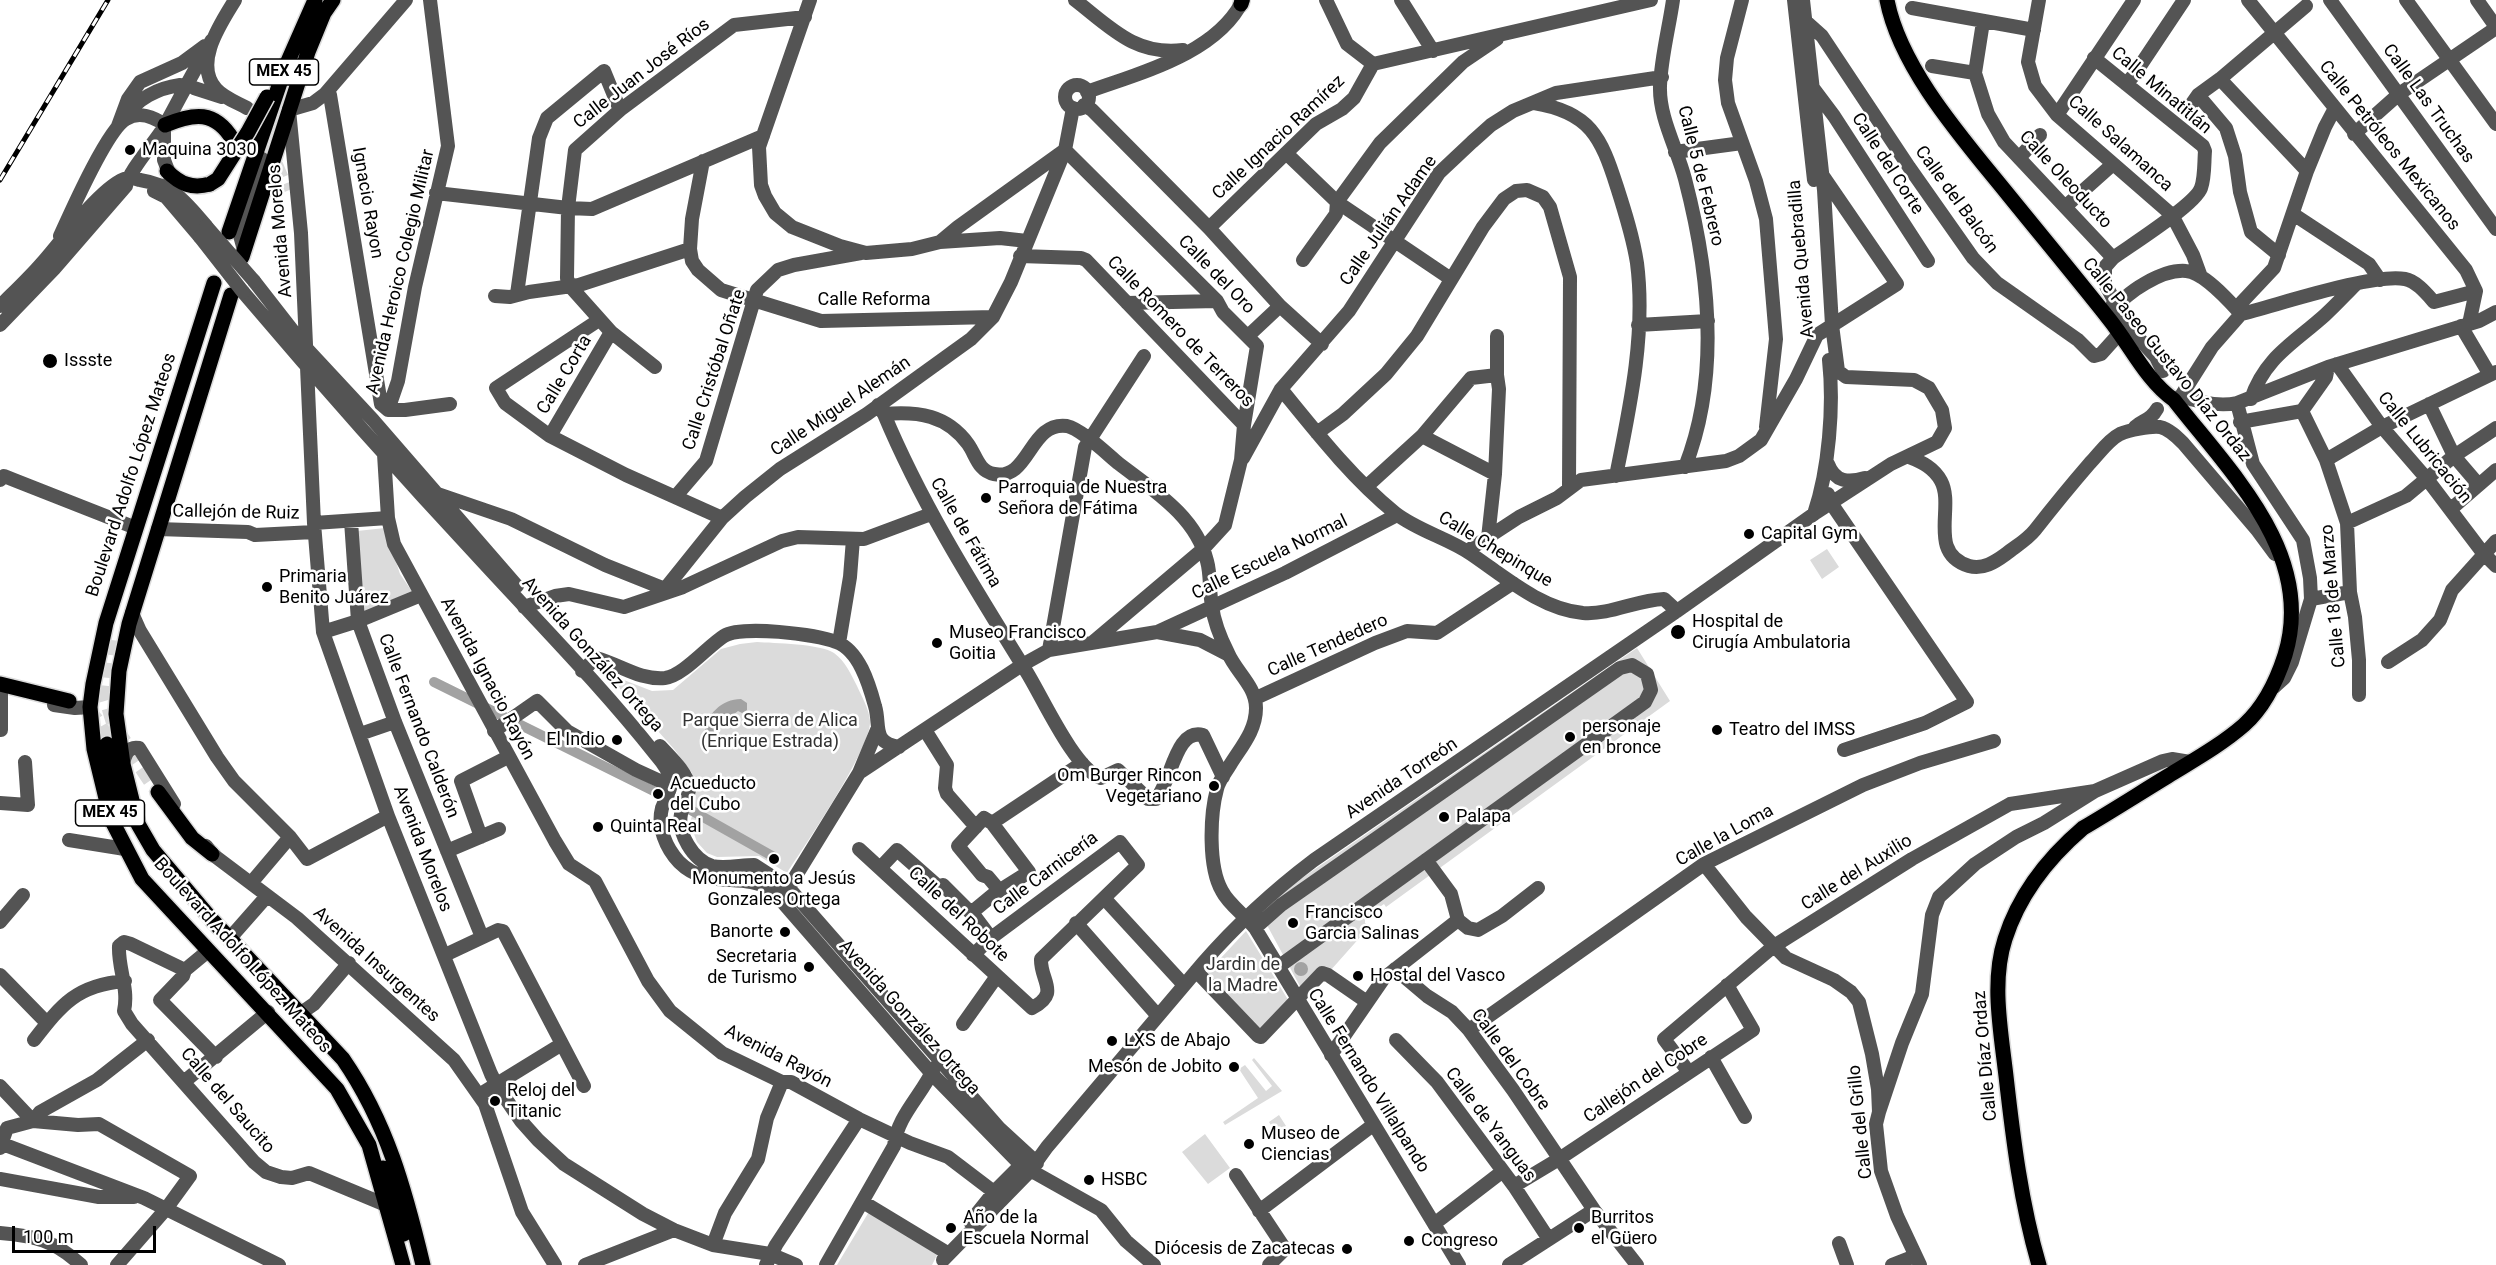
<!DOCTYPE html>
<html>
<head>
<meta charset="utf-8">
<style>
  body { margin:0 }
  #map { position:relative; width:2496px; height:1265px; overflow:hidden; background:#fff; font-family:Roboto,sans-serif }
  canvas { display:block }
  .scale { position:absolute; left:12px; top:1226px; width:144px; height:27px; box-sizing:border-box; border:3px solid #000; border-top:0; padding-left:8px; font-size:18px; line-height:21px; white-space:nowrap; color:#000; -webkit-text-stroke:4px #fff; paint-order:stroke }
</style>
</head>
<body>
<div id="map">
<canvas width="2496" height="1265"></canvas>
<div class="scale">100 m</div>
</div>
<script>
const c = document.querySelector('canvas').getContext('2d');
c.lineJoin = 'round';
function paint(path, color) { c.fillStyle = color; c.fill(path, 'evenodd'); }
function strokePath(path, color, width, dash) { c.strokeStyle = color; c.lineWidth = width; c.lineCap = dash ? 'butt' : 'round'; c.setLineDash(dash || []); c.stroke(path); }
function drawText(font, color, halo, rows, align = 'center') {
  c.font = font + ' Roboto,sans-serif'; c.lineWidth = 5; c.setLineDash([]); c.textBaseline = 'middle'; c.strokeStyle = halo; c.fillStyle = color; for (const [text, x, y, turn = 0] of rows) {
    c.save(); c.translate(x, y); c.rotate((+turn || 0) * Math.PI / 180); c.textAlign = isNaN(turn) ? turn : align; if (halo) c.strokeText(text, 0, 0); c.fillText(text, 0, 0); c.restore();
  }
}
const green = new Path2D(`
  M385 528 400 574 413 593 365 612 363 606 357 531Z
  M1827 549 1839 567 1822 579 1810 560Z
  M757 642C773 643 822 644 834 653 845 661 851 674 857 686 862 697 869 709 870 721 872 747 804 847 787 873L759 856 717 857 707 853 697 842 690 823 695 805 696 793 692 773 674 749 606 673 652 691 673 690 721 649 740 644Z
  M1637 648 1670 701 1386 907 1384 904 1365 917V923L1370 926 1330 971 1302 990 1261 914 1267 902Z
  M1246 931 1290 1003 1260 1029 1206 974Z
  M1254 1058 1282 1091 1225 1125 1223 1122 1258 1098 1239 1069 1245 1065 1266 1091 1272 1086 1252 1060Z
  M1279 1115 1286 1126 1276 1133 1269 1122Z
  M1205 1134 1230 1168 1208 1184 1182 1152Z
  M870 1210 938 1253 932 1265H837Z`);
const water = new Path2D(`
  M741 699 747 703V710L742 713 738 711 724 722 718 732 717 742 710 743 705 734C705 715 722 699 741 699Z
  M1294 969a7 7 0 1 1 14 0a7 7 0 1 1-14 0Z`);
const canal = new Path2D(`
  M434 682 680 804 774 857`);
const minorTunnel = new Path2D(`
  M260 126 287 191`);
const majorTunnel = new Path2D(`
  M111 640 105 694 115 728 158 792
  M86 709C98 720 103 728 107 744`);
const minor = new Path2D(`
  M235 0C221 23 193 63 216 89 224 98 236 102 247 108
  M406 0 325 94 313 103 289 110 301 233 314 523 323 632 388 816 491 1074 497 1086 521 1121 538 1140 564 1164 643 1214 674 1230 713 1245 770 1254 796 1265
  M810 0 759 147 761 185 765 196 775 213 792 227 840 246 866 253 912 249 940 242 958 227 1065 150 1217 301 1223 312 1257 346 1244 425 1241 460 1225 525 1203 549 1093 642
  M1075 0C1110 27 1135 56 1183 50
  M1326 0 1347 44 1373 64
  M1401 0 1433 51
  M1673 0C1669 28 1661 58 1660 86 1659 118 1677 148 1685 179 1709 271 1721 376 1685 467
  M1742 0 1727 58 1725 80 1728 103 1756 181 1766 219 1776 339 1766 427
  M1794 0 1814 180
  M2039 0 2028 62 2035 86 2057 115 2172 215 2193 255 2201 277
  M2248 0 2466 270 2476 291 2469 324
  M2330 0 2496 229
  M2406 0 2496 124
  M2477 0 2496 27
  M1912 8 2034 30
  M1803 19 1822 36 1909 167 1973 258 1997 283 2078 340 2094 356 2101 354 2119 334
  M1983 22 1975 73 1988 114 2004 142 2113 258
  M2094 58 2203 146 2205 151C2204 163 2205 177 2201 188 2195 205 2131 245 2113 258L2105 267V284L2114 300 2109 319
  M1932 66 1975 73
  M2220 79 2307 171
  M2126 84 2134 75 2184 0
  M1065 97a12 12 0 1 1 24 0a12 12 0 1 1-24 0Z
  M194 88 222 97
  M1813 88 1834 116 1928 261
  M1087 92C1139 73 1217 54 1243 0
  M325 94 330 95 381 404 388 410
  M2198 95 2226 128 2235 156 2240 192 2251 232 2279 255
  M1534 103C1590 112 1601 137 1617 187 1625 212 1633 237 1637 263 1646 333 1630 407 1616 476
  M1084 105 1092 110 1209 228 1280 306 1322 344
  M2191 105 2198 95 2220 79 2306 6
  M2057 115 2134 0
  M125 118C136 99 158 88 180 85
  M118 126 128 99 140 82 182 63 205 46
  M164 130V160L172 181
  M2354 134 2399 94 2496 28
  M1675 152 1742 143
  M1286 153 1337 202 1451 279
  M2019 158 2040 135
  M703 161 692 219 690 249 692 261 698 270 721 290 821 321 993 317
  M154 191 166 197 200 237
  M436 193 568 208 592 209 763 136
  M2066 206 2113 164
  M2293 214 2369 264 2380 280
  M1209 228 1316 124 1342 109 1354 98 1373 64 1651 0
  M60 236C70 214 107 130 126 119 139 111 154 117 165 125
  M940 242 1000 238 1027 241
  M244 250 239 232 262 159
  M1020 256 1081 258 1086 260 1244 425
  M1303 260 1336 214 1337 202 1380 143 1463 62 1497 39
  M254 281 307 349 373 420 517 586
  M243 292C321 384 401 474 484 563 542 626 603 688 656 755 663 763 670 772 671 782 671 791 665 800 662 808 657 827 666 848 679 862 708 891 742 871 772 890L932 1074 1021 1165 1101 1210 1126 1241 1154 1265
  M517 294 539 138 547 118 604 71 620 110
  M495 296 510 297 529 292 579 285 690 249
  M1127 303 1217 301
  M0 306C14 292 29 278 42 263 60 243 103 184 127 178 130 177 136 179 140 180 173 185 186 202 206 226
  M2114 311C2125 292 2163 269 2186 271 2204 272 2230 302 2241 314
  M2241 314C2278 305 2372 273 2405 279 2416 281 2426 293 2434 302L2476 291
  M2109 319 2123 321 2156 357 2163 371
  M599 320 496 388 505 403 550 436 626 475 722 518
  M0 325 54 269 126 186C128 172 155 142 164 127 180 98 195 68 212 40
  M1638 325 1708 321
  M2461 326 2490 375
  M1248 336 1280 306
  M2337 364 2382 427 2427 479 2483 553 2496 566
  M655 367 611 332 569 285 567 278 568 208 575 150 620 110 734 25 805 17
  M2328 367 2326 377 2302 411 2326 460 2347 523 2350 592 2355 617 2359 660V695
  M1281 389C1316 432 1352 478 1395 513 1418 531 1448 538 1471 554 1505 577 1541 609 1583 613 1611 615 1636 600 1664 599L1677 611
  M2181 396C2198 402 2218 407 2237 403L2328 367 2479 321 2496 312
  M2251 399C2265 357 2294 343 2325 315 2335 306 2345 295 2355 285
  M2174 400 2181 396 2212 347 2241 314 2242 302 2274 268 2307 171 2325 127 2335 108
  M2237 403 2253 464 2303 540 2310 578 2311 599 2292 662 2284 678 2274 687
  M2429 404 2454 456 2478 484
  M878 405 884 414C918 411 947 415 968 444 976 455 978 471 994 474 1030 481 1029 421 1067 426 1081 429 1106 453 1118 463 1153 490 1196 516 1207 561 1211 575 1209 591 1212 606 1214 622 1221 639 1228 653 1236 672 1256 686 1256 708 1256 731 1241 747 1230 765 1226 772 1219 780 1217 789 1210 815 1208 867 1222 891 1229 905 1245 915 1255 928L1459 1265
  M388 410 398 381 415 287 448 146 430 0
  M388 410H405L450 404
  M884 414C922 505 974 587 1026 671 1042 696 1074 769 1101 778L1118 770 1148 799H1156C1172 781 1175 728 1203 735L1223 777
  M2240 422 2302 411
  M2135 427C2143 420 2151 420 2157 409
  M1317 433 1343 414 1386 374 1417 336 1483 227 1504 199 1516 191 1527 190 1543 197 1550 207 1570 277 1569 488
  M550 436 611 332
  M1422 436 1495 474
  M384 454 388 518 394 544 555 841 569 864 595 881 648 981 670 1011 722 1053 782 1082H791L859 1119 910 1143 948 1157 994 1192
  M1909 457C1922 462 1934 468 1941 481 1955 507 1927 553 1969 566 1983 570 1995 562 2006 554 2016 546 2027 540 2035 530 2053 507 2071 485 2090 463 2099 454 2108 440 2120 434 2129 430 2150 426 2160 427 2169 429 2177 437 2183 443L2258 531 2275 554
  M1243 458 1281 389 1349 311 1439 173 1472 142 1491 125 1513 111 1556 93 1662 77
  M2326 460 2382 427 2496 372
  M1828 464C1835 482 1848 483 1865 478
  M0 480 4 476 14 480 136 528
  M1366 487 1422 436 1471 378 1497 375
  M438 494 511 519 605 565 665 589
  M1828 494 1831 503 1967 702 1925 723 1844 750
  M676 496 706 461 757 290 778 270 794 265 861 253
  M2451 509 2496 470
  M1814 514C1829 470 1834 406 1829 360
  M351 521 358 621 395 722 482 937
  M314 523 388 518
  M2347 523 2406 496 2454 456 2496 428
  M158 529 248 532 255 535 314 532
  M1488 538 1495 474 1499 389 1497 375V336
  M1467 551 1519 517 1557 498 1581 480 1726 461 1739 456 1761 440 1796 379 1817 335 1897 284 1823 176
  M661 594 722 518 745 497 780 469 867 414 971 339 993 317 1011 282 1065 150 1073 108
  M2311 599 2350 592
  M524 607 555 596 569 594 624 607 683 587 782 541 798 537 864 539 931 514
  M132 613 140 631 217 757 234 781 290 837 307 859 388 816
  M323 632 358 621 421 595
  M1157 632 1285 573 1397 515
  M839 643 850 577 853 539
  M1049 650 1085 447 1144 356
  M2388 662 2422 640 2440 620 2452 590 2496 541
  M582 671 596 658C621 665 639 680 665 678 683 676 708 646 724 636 741 625 816 634 836 642 859 650 869 684 875 706 881 726 871 742 899 747
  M1256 698 1375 643 1407 631 1437 633 1513 583
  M54 705 75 708 90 707
  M1 730V692
  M925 730 947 765 945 788 947 794 976 827
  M494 731 537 701 567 731 636 770 671 786
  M360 734 395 722
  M660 746C670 757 687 772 689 787 690 797 683 804 681 814 677 833 693 860 712 866 725 869 741 865 754 865L788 887 1000 1129 1037 1163
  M123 764C125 755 128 746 139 748L174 804
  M859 773 1022 665 1049 650 1157 632 1200 640 1229 655
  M0 803 28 805 25 762
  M992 823 1082 763
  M481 837 461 781 508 757
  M69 840 125 849
  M206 846 212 854 297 918 454 1060 485 1104 522 1212 555 1265
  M859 849 1032 1008C1061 993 1040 981 1041 959L1138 865 1120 842 991 938 973 955
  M447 851 499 829
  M1426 860 1451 894 1458 920
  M1704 864 1746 917 1786 958 1834 980 1851 992 1859 1002 1872 1054 1878 1089 1879 1112 1876 1124 1881 1171 1897 1216 1920 1265
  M880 868 897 850 940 888 943 885 976 918 991 938
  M251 883 290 837
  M784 895 859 773 877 730
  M1104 898 1184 985
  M971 913 994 894 1029 872 992 823 984 818 958 846 982 875 988 877 999 890
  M1458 920 1468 928 1478 930 1502 916 1538 888
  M0 922 23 895
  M1076 923 1158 1016
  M1255 928 1281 905 1620 668 1632 665 1647 674 1651 690 1645 702 1278 967
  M230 938 267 896
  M208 951 185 970 131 944 124 942 119 946C118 969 129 988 124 1011L132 1024 254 1162 266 1172 281 1177 292 1178 309 1173 386 1205
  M445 955 498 930 503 931 584 1086
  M1395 969 1427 996 1452 1012 1469 1030 1513 1090 1594 1210 1637 1265
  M185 970 183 976 160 1000 216 1057
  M1196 971 1258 1036 1261 1037 1322 973 1328 975 1367 1002
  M0 975 47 1023
  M301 1013 314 1004 349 963
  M963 1024 997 976
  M1469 1030 1704 864 1863 785 1920 763 1994 741
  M34 1040C62 1004 77 985 125 981
  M1396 1040 1437 1082 1514 1186 1548 1238
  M1331 1055 1384 978 1458 920
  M1711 1057 1745 1117
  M1688 1071 1664 1039 1774 946 1912 859 2010 804 2095 791
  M185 1081 268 1012
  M0 1086 33 1121 78 1125 99 1124 190 1176 166 1209 117 1265
  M479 1095 562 1044
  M1879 1112 1902 1043 1922 994 1932 915 1939 897 1975 864 2016 837 2044 823 2095 791 2163 761 2172 759 2190 762
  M0 1143 144 1198 279 1265
  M0 1148 7 1128 33 1121 40 1112 97 1080 148 1040
  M1236 1175 1285 1249 1269 1265
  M0 1179 99 1197H134
  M1514 1186 1559 1159 1753 1030 1727 985
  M863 1202 949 1254
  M1259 1211 1373 1125
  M970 1222 994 1192 1026 1160
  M1434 1224 1503 1171
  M0 1233C35 1236 54 1240 81 1265
  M1839 1243 1847 1265
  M713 1245 725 1213 758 1159 767 1118 782 1082
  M943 1260 1029 1172 1047 1147 1203 963C1237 924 1273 891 1314 860L1677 611 1814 514 1891 464 1937 442 1945 428 1942 410 1929 388 1914 380 1846 377 1838 371 1832 325 1824 190 1803 0
  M585 1265 674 1230
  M766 1265 776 1245 859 1119
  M826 1265 894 1146C897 1116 922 1095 934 1068
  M1509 1265 1594 1210
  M1892 1265 1915 1256`);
const major = new Path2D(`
  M1887 0C1900 68 1963 139 2006 192 2040 234 2075 276 2109 319 2130 345 2146 380 2174 400 2230 472 2316 554 2285 655 2277 680 2264 707 2244 725 2221 745 2194 760 2168 776 2140 793 2112 811 2083 828 2048 858 2019 895 2005 939 1991 982 2001 1032 2006 1076 2013 1138 2021 1204 2039 1265
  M1241 4 1242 0
  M165 125C194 113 215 110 233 140
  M167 171C180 184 192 189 210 184
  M229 232 285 68 315 0
  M242 257 308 52 324 13 333 0
  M214 283 106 623 93 684 90 707 94 749 111 819 142 879 337 1089 369 1145 403 1265
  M231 295 129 624 119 671 116 714 123 764 138 824 153 850 213 921 343 1059C387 1123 405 1190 423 1265
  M0 684 69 701
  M107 744C112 766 112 798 132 812
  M158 792 192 838 212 854
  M383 1168 398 1205 404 1234`);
const rail = new Path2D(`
  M0 180 108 0`);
const minorBridge = new Path2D(`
  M206 226 254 281
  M200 237 243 292`);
const majorBridge = new Path2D(`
  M210 184 218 179 248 132 267 97`);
const markers = [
  [130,150,6,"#000"],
  [50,361,8,"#000"],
  [986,498,6,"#000"],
  [1749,534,6,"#000"],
  [267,587,6,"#000"],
  [1678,632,8,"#000"],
  [937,643,6,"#000"],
  [1717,730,6,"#000"],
  [1570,737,6,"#000"],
  [617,740,6,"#000"],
  [1214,786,6,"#000"],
  [658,794,6,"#000"],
  [1444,817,6,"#000"],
  [598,827,6,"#000"],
  [774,859,6,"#000"],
  [1293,923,6,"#000"],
  [785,932,6,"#000"],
  [809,967,6,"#000"],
  [1358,976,6,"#000"],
  [1112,1041,6,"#000"],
  [1234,1067,6,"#000"],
  [495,1101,6,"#000"],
  [1249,1144,6,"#000"],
  [1089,1180,6,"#000"],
  [951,1228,6,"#000"],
  [1579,1228,6,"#000"],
  [1409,1241,6,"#000"],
  [1347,1249,6,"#000"]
];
const shields = [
  [284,72,69],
  [110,813,69]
];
const shieldNames = [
  ["MEX 45",284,72],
  ["MEX 45",110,813]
];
const streetNames = [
  ["Calle Juan José Ríos",642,74,-38],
  ["Calle Minatitlán",2161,91,40],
  ["Calle Las Truchas",2428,104,54],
  ["Calle Ignacio Ramírez",1279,138,-43],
  ["Calle Salamanca",2120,144,42],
  ["Calle Petróleos Mexicanos",2389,146,51],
  ["Calle del Corte",1887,164,57],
  ["Calle 5 de Febrero",1700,176,76],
  ["Calle Oleoducto",2065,180,47],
  ["Calle del Balcón",1956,200,54],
  ["Ignacio Rayon",367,203,80],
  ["Calle Julián Adame",1389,221,-55],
  ["Avenida Morelos",281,231,-95],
  ["Avenida Quebradilla",1802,259,-95],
  ["Avenida Heroico Colegio Militar",401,272,-77],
  ["Calle del Oro",1216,275,46],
  ["Calle Reforma",874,300],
  ["Calle Romero de Terreros",1180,332,46],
  ["Calle Paseo Gustavo Díaz Ordaz",2166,360,51],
  ["Calle Cristóbal Oñate",715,370,-72],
  ["Calle Corta",565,375,-59],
  ["Calle Miguel Alemán",841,407,-34],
  ["Calle Lubricación",2424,448,51],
  ["Boulevard Adolfo López Mateos",132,475,-72],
  ["Callejón de Ruiz",236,513,1],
  ["Calle de Fátima",965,533,60],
  ["Calle Chepinque",1495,550,31],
  ["Calle Escuela Normal",1270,558,-26],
  ["Calle 18 de Marzo",2334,596,-95],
  ["Calle Tendedero",1328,646,-24],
  ["Avenida González Ortega",592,655,48],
  ["Avenida Ignacio Rayón",487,679,62],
  ["Calle Fernando Calderón",418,726,69],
  ["Avenida Torreón",1402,779,-34],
  ["Calle la Loma",1725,836,-29],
  ["Avenida Morelos",422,849,69],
  ["Calle del Auxilio",1857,873,-32],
  ["Calle Carnicería",1046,874,-37],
  ["Calle del Robote",958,915,43],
  ["Boulevard Adolfo López Mateos",242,956,48],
  ["Avenida Insurgentes",376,965,42],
  ["Avenida González Ortega",909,1018,48],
  ["Calle Díaz Ordaz",1986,1056,-95],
  ["Avenida Rayón",778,1057,27],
  ["Calle del Cobre",1510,1060,54],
  ["Callejón del Cobre",1646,1079,-34],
  ["Calle Fernando Villalpando",1368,1081,58],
  ["Calle del Saucito",227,1101,49],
  ["Calle del Grillo",1861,1122,-96],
  ["Calle de Yanguas",1490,1125,53]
];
const poiNames = [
  ["Maquina 3030",142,150],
  ["Issste",64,361],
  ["Parroquia de Nuestra",998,488],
  ["Señora de Fátima",998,509],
  ["Capital Gym",1761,534],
  ["Primaria",279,577],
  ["Benito Juárez",279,598],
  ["Hospital de",1692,622],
  ["Cirugía Ambulatoria",1692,643],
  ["Museo Francisco",949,633],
  ["Goitia",949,654],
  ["personaje",1582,727],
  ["en bronce",1582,748],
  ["Teatro del IMSS",1729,730],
  ["El Indio",605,740,"right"],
  ["Om Burger Rincon",1202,776,"right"],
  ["Vegetariano",1202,797,"right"],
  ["Acueducto",670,784],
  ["del Cubo",670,805],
  ["Palapa",1456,817],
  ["Quinta Real",610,827],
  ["Monumento a Jesús",774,879,"center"],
  ["Gonzales Ortega",774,900,"center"],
  ["Francisco",1305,913],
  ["Garcia Salinas",1305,934],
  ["Banorte",773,932,"right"],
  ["Secretaria",797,957,"right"],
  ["de Turismo",797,978,"right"],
  ["Hostal del Vasco",1370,976],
  ["LXS de Abajo",1124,1041],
  ["Mesón de Jobito",1222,1067,"right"],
  ["Reloj del",507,1091],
  ["Titanic",507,1112],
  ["Museo de",1261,1134],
  ["Ciencias",1261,1155],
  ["HSBC",1101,1180],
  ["Año de la",963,1218],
  ["Escuela Normal",963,1239],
  ["Burritos",1591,1218],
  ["el Güero",1591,1239],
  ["Congreso",1421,1241],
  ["Diócesis de Zacatecas",1335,1249,"right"]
];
const parkNames = [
  ["Parque Sierra de Alica",770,721],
  ["(Enrique Estrada)",770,742],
  ["Jardin de",1243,965],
  ["la Madre",1243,986]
];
paint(green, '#dbdbdb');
paint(water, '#a2a2a2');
strokePath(canal, '#a2a2a2', 10);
strokePath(minorTunnel, '#d9d9d9', 14, [14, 7]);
strokePath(majorTunnel, '#d9d9d9', 15, [15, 8]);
strokePath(major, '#dbdbdb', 18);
strokePath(minor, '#545454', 14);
strokePath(major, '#000', 15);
strokePath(rail, '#000', 5);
strokePath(rail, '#fff', 3, [9]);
strokePath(majorBridge, '#dbdbdb', 18, []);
strokePath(minorBridge, '#545454', 14);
strokePath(majorBridge, '#000', 15);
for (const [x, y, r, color] of markers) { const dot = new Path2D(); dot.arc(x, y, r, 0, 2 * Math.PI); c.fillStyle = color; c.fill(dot); strokePath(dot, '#fff', 2); }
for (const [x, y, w] of shields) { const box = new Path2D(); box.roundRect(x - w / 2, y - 13, w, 26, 4.5); c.fillStyle = '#fff'; c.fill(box); strokePath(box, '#000', 1.5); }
drawText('bold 16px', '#000', null, shieldNames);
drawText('18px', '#000', '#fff', streetNames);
drawText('18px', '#000', '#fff', poiNames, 'left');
drawText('18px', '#323232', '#fff', parkNames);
</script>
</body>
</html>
